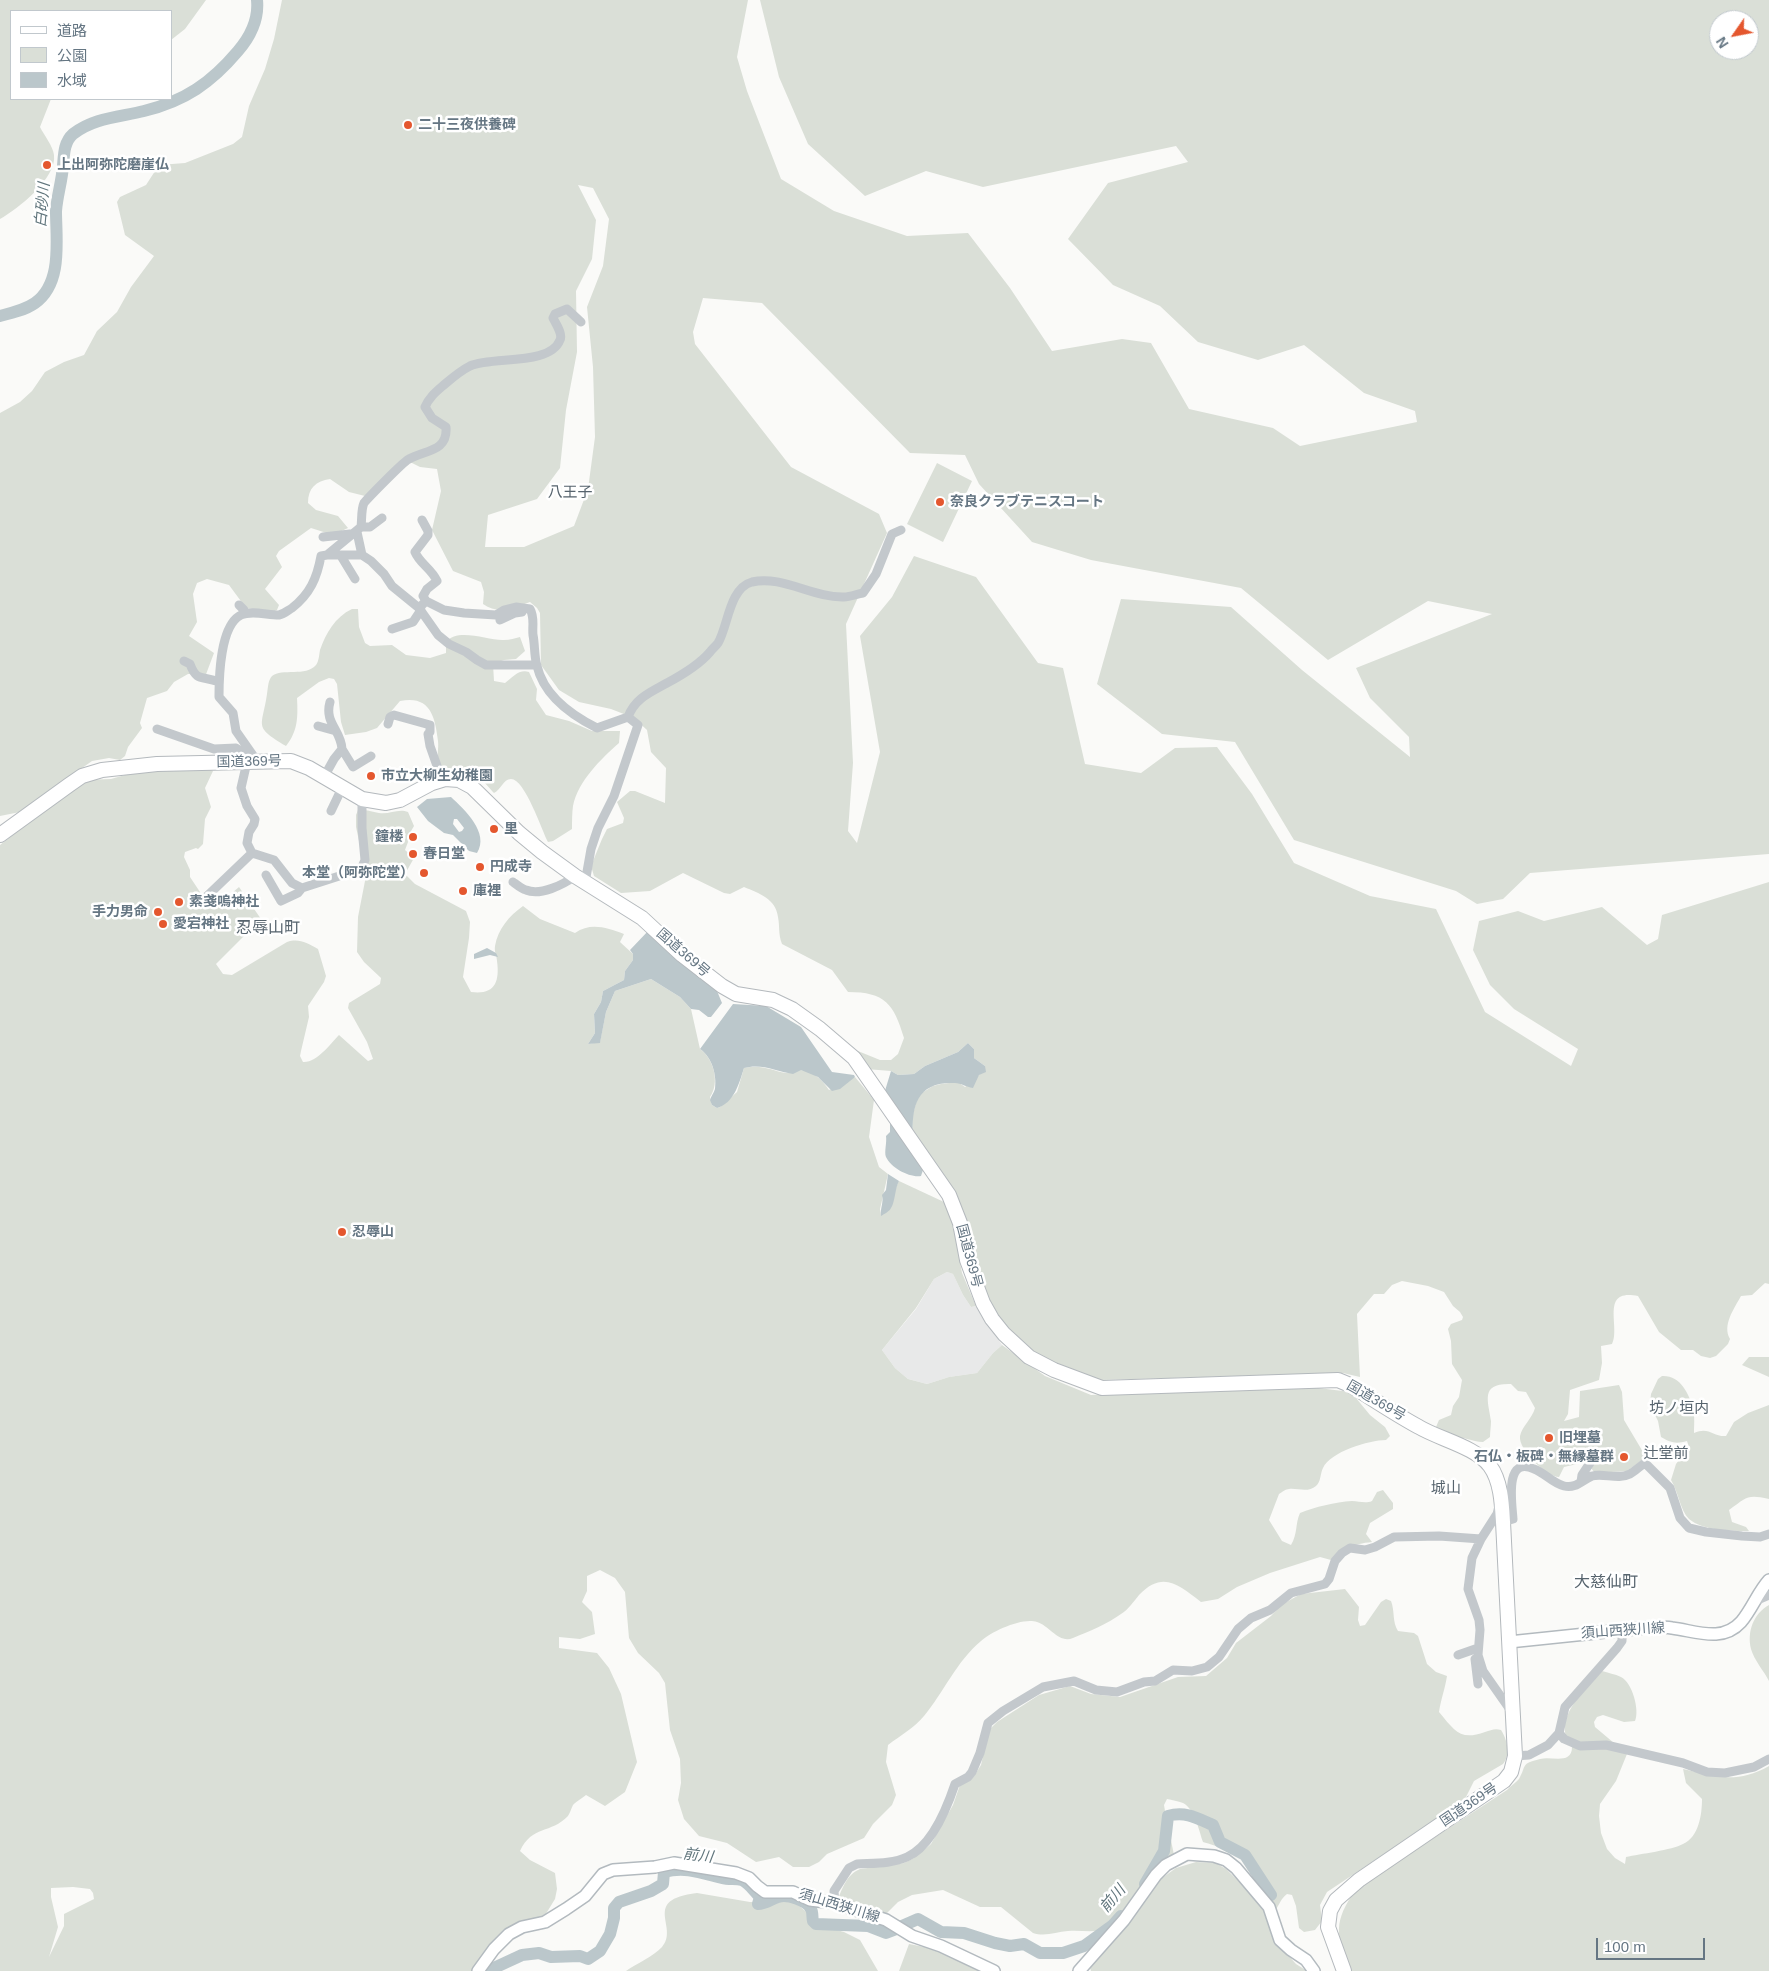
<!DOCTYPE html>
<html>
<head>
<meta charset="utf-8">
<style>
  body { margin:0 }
  #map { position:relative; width:1769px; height:1971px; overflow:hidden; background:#fafaf8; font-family:Helvetica,"Noto Sans JP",sans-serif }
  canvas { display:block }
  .legend { position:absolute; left:10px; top:10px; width:162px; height:90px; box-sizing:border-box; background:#fff; border:1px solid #c1c8cd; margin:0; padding:6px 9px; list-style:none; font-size:15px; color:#657683 }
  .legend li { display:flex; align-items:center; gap:10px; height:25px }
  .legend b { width:25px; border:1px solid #c1c8cd }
  .north { position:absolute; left:1709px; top:10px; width:50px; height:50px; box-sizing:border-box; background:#fff; border:1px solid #c1c8cd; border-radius:50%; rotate:237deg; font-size:14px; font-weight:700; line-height:20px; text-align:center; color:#657683 }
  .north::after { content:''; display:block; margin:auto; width:18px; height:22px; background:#e4572e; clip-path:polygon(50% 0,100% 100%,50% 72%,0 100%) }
  .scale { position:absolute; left:1596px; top:1938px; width:109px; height:22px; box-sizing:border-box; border:2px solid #657683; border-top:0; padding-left:6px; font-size:15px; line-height:18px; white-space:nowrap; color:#657683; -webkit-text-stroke:4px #fff; paint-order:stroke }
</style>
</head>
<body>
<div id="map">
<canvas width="1769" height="1971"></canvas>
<ul class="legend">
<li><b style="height:6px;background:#fff"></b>道路</li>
<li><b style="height:14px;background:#dadfd7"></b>公園</li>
<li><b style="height:14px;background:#bbc7cb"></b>水域</li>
</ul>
<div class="north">N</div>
<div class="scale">100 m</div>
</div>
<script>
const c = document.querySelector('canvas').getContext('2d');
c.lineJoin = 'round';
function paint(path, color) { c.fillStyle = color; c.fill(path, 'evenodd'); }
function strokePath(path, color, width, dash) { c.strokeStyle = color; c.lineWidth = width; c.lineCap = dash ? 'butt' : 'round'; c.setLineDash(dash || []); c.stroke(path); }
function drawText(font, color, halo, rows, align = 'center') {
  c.font = font + ' Helvetica,"Noto Sans JP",sans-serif'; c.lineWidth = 5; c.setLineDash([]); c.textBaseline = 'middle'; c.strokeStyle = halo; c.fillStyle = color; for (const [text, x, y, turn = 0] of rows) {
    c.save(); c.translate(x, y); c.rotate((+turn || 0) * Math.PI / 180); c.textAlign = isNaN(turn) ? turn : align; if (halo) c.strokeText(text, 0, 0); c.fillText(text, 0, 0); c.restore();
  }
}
const built = new Path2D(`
  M947 1272 953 1274 963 1295 971 1307 976 1306 1002 1345 993 1353 977 1373 949 1377 927 1384 908 1379 895 1368 882 1350 916 1309 934 1279Z`);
const green = new Path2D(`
  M0 0H206L185 29 171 40V11H11V99H51L40 127C44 135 53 146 54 155 57 178 18 209 0 219Z
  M282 0H748L737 57 747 91 781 179 834 211 907 236 968 233 1010 288 1052 351 1122 339 1151 343 1189 409 1273 428 1300 446 1417 422 1415 411 1364 393 1304 345 1258 360 1198 342 1160 306 1113 285 1068 239 1108 183 1188 162 1176 146 983 187 926 171 865 196 808 144 779 77 760 0H1769V854L1530 873 1503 899 1477 904 1456 891 1294 840 1235 742 1162 734 1097 684 1121 599 1231 607 1302 670 1410 757 1409 737 1370 698 1356 668 1492 614 1428 601 1328 660 1241 588 1091 560 1032 542 979 484 965 455 910 453 762 303 703 298 693 332 695 344 791 467 879 514 887 533 846 624 853 763 848 831 857 843 880 752 860 636 892 597 914 556 976 577 1038 663 1063 668 1085 764 1141 773 1175 748 1217 747 1252 794 1294 863 1370 896 1436 909 1485 1012 1571 1066 1578 1049 1514 1009 1490 985 1473 950 1479 921 1518 911 1544 921 1602 907 1647 945 1658 939 1662 915 1769 882V1284L1765 1283 1752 1295 1741 1296C1734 1309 1722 1325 1730 1339L1728 1344 1716 1356 1710 1358 1701 1356 1693 1350H1681L1659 1332 1638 1296C1599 1288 1621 1327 1612 1344L1601 1346 1602 1363 1599 1380 1570 1390 1568 1414 1564 1421 1579 1417 1580 1391 1619 1385 1622 1392 1624 1420 1646 1457 1627 1471 1595 1473 1586 1462 1564 1467 1559 1477C1547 1477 1518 1450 1520 1436 1522 1426 1532 1419 1535 1408L1526 1392 1518 1391 1511 1384C1480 1383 1488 1400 1491 1421 1491 1426 1490 1432 1490 1437L1483 1442C1477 1442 1473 1440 1467 1439 1452 1435 1447 1441 1436 1427L1439 1420 1451 1415 1453 1406 1459 1397 1462 1380 1452 1364 1451 1341 1448 1329 1451 1324 1462 1320 1463 1317 1460 1312 1453 1306 1444 1292 1428 1286 1402 1281 1392 1285 1384 1294H1374L1357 1314 1360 1377 1343 1373 1100 1380 1054 1366 1028 1352 997 1319 984 1296 971 1253 959 1202 913 1137 912 1118 917 1099 920 1094 933 1086 941 1084 958 1082 965 1087 979 1075 985 1066 974 1058V1049L968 1043 958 1052 925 1066 914 1074 898 1075 891 1071 866 1069 853 1049 880 1060H891L898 1054 904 1038C894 1004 885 992 848 992L832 970 782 944C778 933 780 928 778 917 776 899 759 893 744 887L730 894 724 893 683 873 650 891 621 893 594 876 591 866 602 839 607 829 623 823 624 818 617 802 630 791H635L665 803 666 768 651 752 647 730 634 718 611 709 579 702 559 690 541 665 540 613 537 608 530 602C512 608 499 615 483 604L484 592 481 582 453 571 432 530 441 491 437 469 420 467 410 462 365 496 349 492 330 479C316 481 308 488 308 503L316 510 338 516 348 528 333 535 311 528 279 551 276 556 282 567 265 589 279 605 277 610 272 612 246 608 229 585 207 579 197 583 193 594 197 622 189 636 214 653 205 677 199 674H188L174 682 167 691 147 698 140 723 142 728 128 747 125 756 120 760 109 758 92 761 20 812 0 816V413L20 402 32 391 45 372 64 362 84 355 97 331 117 312 131 287 154 256 125 235 117 202 120 197 146 185 159 165 185 163 233 144 242 137 249 106 265 69 274 39ZM1719 20H1749V50H1719ZM578 185 593 188 609 219 603 266 587 307 593 367 595 437 588 489 574 526 524 547H485L488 515 537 499 560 468 566 410 577 352 576 291 592 259 596 220Z
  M937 463 972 481 943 542 907 524Z
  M352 609H358L359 627 365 643 370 646 392 645 406 655 430 658 446 653V642C458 627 489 641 504 640 510 640 515 638 520 637L525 651 516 659 504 660 493 664 494 681 505 683C513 677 519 669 529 672L537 689 536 700 546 715 569 721 592 731H620L619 743C601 759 578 781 573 806 572 813 572 822 572 829L553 841 548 842C542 831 525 779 511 779 503 779 501 790 494 793 490 789 486 783 481 780 466 773 449 780 440 763 436 755 439 749 438 741 435 716 430 695 400 701L377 728 366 732 345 735 341 722 337 684 334 679 329 678 319 682 297 698C298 717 298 731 286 746 253 726 262 728 267 694 268 688 268 680 272 676 282 668 306 677 316 665 319 661 319 655 320 650 326 633 335 617 352 609Z
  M208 768 213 771 205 788 211 807 205 819 203 844 198 849 196 848 185 852 184 857 190 870V877L206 901 218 905 239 887 261 919 216 964 223 974 232 975 287 942C299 938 307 943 318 949L326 976 324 982 308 1006 309 1017 301 1051 300 1056 303 1062C317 1063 330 1044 339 1035L368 1061 373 1059 367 1042 348 1008 349 1003 380 984 381 978 364 962 357 952 358 917 365 881V869L356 827V815L358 810C366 809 371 812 379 813 389 815 398 808 408 812L414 826 407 838 408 842 405 850 414 858 405 874 415 884 466 911 470 922 469 938 463 977 471 992C494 995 500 983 497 961 497 956 494 952 495 946 498 929 509 916 523 906L540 919 575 933C591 922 607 928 624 934L620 942 633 954V960L625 971 624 980 603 991 601 1002 594 1014 595 1033 588 1044 600 1042 606 1012 615 991 651 979 680 997 691 1009 700 1049C714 1059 720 1083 710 1097L712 1105 717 1108 720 1107 737 1092 744 1068C762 1064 770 1070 786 1073 791 1073 796 1069 801 1070 814 1071 822 1080 829 1090L855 1077 874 1100 869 1137 879 1167 888 1174 880 1209 881 1215C898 1205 891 1195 899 1181L944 1202 952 1219 962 1273 976 1306 971 1307 963 1295 953 1274 947 1272 934 1279 916 1308 882 1350 895 1368 908 1379 927 1384 949 1377 977 1373 993 1353 1002 1345 1045 1376 1091 1395 1310 1387 1351 1392 1370 1415 1385 1427 1390 1436 1386 1440C1369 1440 1330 1452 1323 1468 1320 1474 1321 1482 1316 1486 1308 1493 1298 1488 1289 1489 1286 1489 1282 1492 1279 1494L1269 1520 1282 1541 1291 1545C1298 1533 1295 1524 1300 1513 1315 1507 1335 1502 1352 1501 1359 1501 1365 1504 1372 1501L1377 1492 1383 1490 1393 1503V1509L1370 1523 1366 1534 1372 1542C1352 1544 1346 1548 1331 1560L1320 1557 1270 1573 1237 1587 1218 1599 1201 1602C1179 1585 1163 1570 1139 1595 1134 1601 1128 1610 1121 1614 1109 1623 1088 1632 1073 1638 1059 1644 1050 1626 1037 1622 1023 1617 992 1631 981 1641 956 1662 944 1692 924 1716 915 1727 900 1736 888 1745L886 1762 896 1795 892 1805 873 1824 864 1838 827 1854 819 1862 809 1867H793L779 1857 756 1862 727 1843 699 1836 684 1819 678 1800 681 1783 680 1759 670 1730 665 1683 659 1673 638 1653 629 1638 625 1592 615 1578 600 1570 587 1576V1591L582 1602 592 1612 595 1634 580 1639 559 1637V1648L597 1653 609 1668 621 1694 637 1762 625 1792 605 1806 586 1795C582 1798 576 1802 573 1805 571 1809 570 1813 568 1816 551 1834 532 1825 520 1851L530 1860 555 1873 557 1889 555 1899 544 1917 506 1932 472 1971H0V845L84 780 111 779 139 771ZM73 1887 90 1889 93 1893 94 1899 64 1914V1926L49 1957 58 1927 51 1897V1888Z
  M1749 1357H1769V1377L1742 1365Z
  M1662 1376C1680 1375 1689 1393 1693 1409 1695 1416 1694 1426 1694 1433 1709 1426 1713 1437 1726 1436L1734 1422 1748 1413 1769 1405V1499C1747 1494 1747 1497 1729 1510L1732 1522 1746 1527 1749 1531C1732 1531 1703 1531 1689 1519 1680 1510 1678 1491 1671 1480L1676 1464 1689 1447 1687 1441C1676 1444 1671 1443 1661 1437L1658 1421 1650 1405 1651 1394 1658 1379Z
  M1345 1589 1359 1607 1358 1620 1360 1626 1365 1625 1381 1602 1386 1599 1391 1601C1395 1611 1392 1622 1398 1631L1414 1633 1418 1636 1427 1664 1436 1672 1447 1676C1445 1689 1441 1699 1439 1712 1455 1731 1460 1741 1485 1732 1491 1730 1495 1728 1501 1730 1507 1739 1511 1755 1503 1764L1474 1781 1464 1801 1327 1892 1320 1905 1322 1921 1315 1930 1304 1932 1299 1928 1296 1906 1292 1895 1287 1894C1281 1898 1279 1906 1274 1912L1254 1884C1271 1860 1219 1847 1203 1842 1199 1831 1195 1809 1183 1803 1178 1801 1172 1800 1167 1799L1164 1805 1165 1811 1174 1855 1107 1929C1093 1933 1082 1930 1068 1931 1056 1932 1045 1937 1033 1933L1001 1907H980L943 1890 912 1895 898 1902 885 1915 837 1901C843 1888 846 1875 860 1869L904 1863 914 1858 931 1844 953 1805 960 1785 974 1776 981 1765 989 1730 997 1722 1039 1695 1070 1686 1091 1694 1120 1697 1178 1677 1206 1676 1227 1658 1236 1643 1271 1616 1281 1605 1301 1594Z
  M1769 1605V1681C1764 1671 1754 1660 1751 1649 1747 1632 1753 1614 1769 1605Z
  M1602 1671C1608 1673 1615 1674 1621 1677 1632 1682 1640 1710 1635 1721L1624 1722 1603 1715 1597 1717 1594 1722 1595 1727 1627 1754 1616 1781 1600 1804 1599 1816 1601 1833 1607 1849 1615 1858 1625 1864 1626 1857C1640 1854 1672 1850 1683 1844 1699 1837 1702 1814 1702 1799L1686 1783 1683 1769C1716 1777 1737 1784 1769 1766V1971H1349C1336 1934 1333 1922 1356 1889L1507 1790C1510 1786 1516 1783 1519 1779 1527 1765 1520 1764 1540 1759 1552 1756 1572 1765 1572 1747 1550 1720 1585 1690 1602 1671Z
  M1196 1862 1216 1863 1226 1869 1251 1893 1267 1916 1277 1943 1296 1964 1307 1971H1091L1089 1965 1158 1881 1176 1868Z
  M697 1893 750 1902 790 1901 795 1902 822 1926 844 1932 860 1940 878 1971H626C636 1964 654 1956 662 1947 680 1927 640 1900 697 1893Z
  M909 1944 945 1951 985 1971H899Z`);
const water = new Path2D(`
  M451 797C464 809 490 833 477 853L469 851 453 835 444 833 428 821 417 807 427 799ZM454 819H457L464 828 462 831 459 832 453 824Z
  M649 930 717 991 722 1003 711 1017H708L699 1010 691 1009 680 997 651 979 615 991 606 1012 600 1043 588 1044 595 1033 594 1014 601 1002 603 991 624 980 625 971 633 960V954L630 950Z
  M487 948 496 953 498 957 490 955 474 959V954Z
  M733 1004 766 1006 801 1027 832 1072 854 1075 855 1077 840 1089 832 1091 818 1077 801 1070 793 1074C776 1071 761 1063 744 1068 739 1084 734 1103 717 1108L712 1105 710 1100C711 1096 714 1093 715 1089 717 1075 712 1057 700 1049Z
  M968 1043 974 1049V1058L985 1066 986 1072 979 1075 973 1088C966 1087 961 1083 955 1083 918 1081 911 1105 913 1137L884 1094 891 1071 898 1075 914 1074 925 1066 958 1052Z
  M890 1118 920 1162 923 1170 921 1176C910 1178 891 1168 886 1157 884 1152 887 1143 886 1136L890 1132Z
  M888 1174 899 1181C895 1188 895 1202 891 1208 890 1211 884 1214 881 1216 880 1208 884 1202 882 1195L886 1190Z`);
const river = new Path2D(`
  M0 316C12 313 25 310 35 303 63 283 56 240 56 211 57 196 62 181 63 166 64 154 64 142 73 134 93 118 119 117 144 111 185 101 211 83 238 51 250 37 259 20 257 0
  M1145 1884 1164 1851 1168 1816C1185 1811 1197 1818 1213 1825L1220 1842 1245 1855 1271 1895
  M902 1926 918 1919 941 1932 964 1933 995 1943 1010 1946 1024 1944 1040 1953H1063L1084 1946 1113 1925 1121 1916
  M492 1971 494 1968 522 1955 539 1953 551 1957 580 1956 588 1959 600 1951 610 1934 614 1918V1908L619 1902 651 1891 663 1884 664 1872C685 1866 702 1873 722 1878 729 1880 736 1878 742 1880 749 1883 754 1891 760 1897L758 1904C766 1904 771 1899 778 1897 787 1894 807 1900 811 1909 813 1912 812 1918 813 1921L816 1924 868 1926 886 1933 894 1930`);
const minor = new Path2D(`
  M422 520 428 531V535L415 552C420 564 431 568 437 581L427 589 423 596 426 601
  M361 527H370L382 518
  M357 532 362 555
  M323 537 350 534
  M327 555H362L371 561 384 574 392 586 419 608 438 635 449 644 466 652 477 660 486 665H536
  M341 556 355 579
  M239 605 244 610
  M419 608 426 601 444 610 464 613 496 615 504 610 516 607 530 609C535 618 532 626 533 635 535 645 534 656 537 666 544 696 571 715 597 728L628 717 638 725 614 796 598 828 591 849 585 883
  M500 620 515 613 522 612
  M392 629 413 622 421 610
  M184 661 190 664C197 683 203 675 219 682
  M628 717C635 698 651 692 667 683 682 675 699 665 710 652 712 649 716 646 718 643 728 627 729 588 752 582 782 575 813 598 844 597 850 597 857 594 863 593L876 574 892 534 901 530
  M388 724 390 717 394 715 430 725V732L428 734 430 746 442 780
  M318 726 336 731
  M157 729 214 749 236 748 255 760
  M342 749 353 767 371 756
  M257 761 236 731 233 713 219 697C219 678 220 625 241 615 251 610 267 615 279 615 284 614 287 611 292 608 310 594 317 578 321 556L327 555 361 527C362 520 361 509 364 503 367 499 404 461 409 459 425 450 448 452 446 427L432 418 425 407C429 397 437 391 445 384 452 378 462 370 470 366 493 356 550 366 560 340 563 334 556 324 553 318L555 314 567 309 581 322
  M247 762 241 788 247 806 255 819 254 824 249 832 247 843 252 853 274 860 292 883 302 888 361 869 365 860 362 828V799
  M324 777 334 759 342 749C341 730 324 723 330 702
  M331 811 342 788
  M266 875 281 901 298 893 302 888
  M513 882C517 885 522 889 526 890 540 896 563 885 575 876
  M198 900 205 898 252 853
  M1581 1482 1582 1475 1590 1463
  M1499 1506 1497 1514 1481 1539 1472 1558 1468 1589 1479 1620 1480 1630 1478 1655 1483 1671 1511 1711
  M1503 1522 1513 1519C1512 1504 1504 1455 1534 1469 1545 1473 1552 1483 1564 1486 1576 1489 1582 1480 1592 1476 1604 1473 1618 1480 1630 1474 1635 1471 1640 1466 1645 1463L1670 1488 1680 1518 1689 1528 1706 1532 1742 1536 1760 1537 1769 1534
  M1753 1602 1769 1595
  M1458 1655 1478 1648
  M1475 1659 1478 1684
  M1559 1733 1564 1739 1580 1746 1606 1745 1683 1763 1707 1772 1725 1773 1754 1767 1769 1759
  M1515 1756 1529 1755 1548 1745 1559 1733 1565 1707 1617 1648 1622 1641V1631
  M835 1903 834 1891 849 1868 857 1864C872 1863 892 1864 907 1857 932 1846 947 1808 955 1784L968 1777 972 1772 980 1753 988 1723 1003 1711 1043 1687 1074 1681 1096 1690 1117 1692 1144 1682 1155 1681 1173 1670 1192 1671 1207 1667 1219 1657 1238 1629 1251 1618 1270 1610 1291 1593 1325 1584 1329 1579 1335 1561 1342 1553 1350 1548 1365 1550 1375 1547 1394 1537 1439 1536 1481 1539`);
const secondary = new Path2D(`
  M1509 1642 1653 1627C1659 1627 1666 1627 1672 1628 1696 1631 1722 1643 1741 1622 1752 1609 1758 1592 1769 1580
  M478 1971 494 1949 509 1934 522 1927 545 1922 566 1909 585 1896 603 1874 613 1870 655 1867 674 1863 736 1873 749 1878 757 1886 765 1892H793L810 1900 835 1903 886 1920 912 1936 941 1946 994 1971
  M1079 1971 1124 1920 1156 1875 1166 1865 1187 1854 1214 1856 1226 1860 1236 1868 1269 1907 1280 1940 1291 1950 1306 1960 1314 1971`);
const trunk = new Path2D(`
  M0 835 69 785 82 776 102 770 157 764 291 761 309 768 362 799 386 803 400 800 432 783 445 779 459 780 472 787 519 833 542 852 575 876 642 918 682 955 722 986 736 994 773 1000 792 1009 820 1029 854 1058 949 1195 960 1223 967 1260 983 1303 992 1319 1004 1334 1029 1357 1054 1370 1102 1388 1338 1380 1350 1385C1373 1399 1395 1414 1419 1427 1439 1439 1476 1447 1490 1466 1501 1481 1502 1504 1503 1522L1515 1756 1511 1772 1504 1781 1359 1880 1336 1900 1330 1911 1328 1927 1344 1971`);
const markers = [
  [408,125,5,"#e4572e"],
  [47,165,5,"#e4572e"],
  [940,502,5,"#e4572e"],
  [371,776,5,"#e4572e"],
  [494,829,5,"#e4572e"],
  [413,837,5,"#e4572e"],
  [413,854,5,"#e4572e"],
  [480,867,5,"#e4572e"],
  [424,873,5,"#e4572e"],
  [463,891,5,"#e4572e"],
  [179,902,5,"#e4572e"],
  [158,912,5,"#e4572e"],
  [163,924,5,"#e4572e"],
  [342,1232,5,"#e4572e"],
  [1549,1438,5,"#e4572e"],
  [1624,1457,5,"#e4572e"]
];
const poiNames = [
  ["二十三夜供養碑",418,125],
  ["上出阿弥陀磨崖仏",57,165],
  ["奈良クラブテニスコート",950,502],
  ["市立大柳生幼稚園",381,776],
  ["里",504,829],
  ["鐘楼",403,837,"right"],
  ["春日堂",423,854],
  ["円成寺",490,867],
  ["本堂（阿弥陀堂）",414,873,"right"],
  ["庫裡",473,891],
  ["素戔嗚神社",189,902],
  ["手力男命",148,912,"right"],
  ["愛宕神社",173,924],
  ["忍辱山",352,1232],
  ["旧埋墓",1559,1438],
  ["石仏・板碑・無縁墓群",1614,1457,"right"]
];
const streetNames = [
  ["国道369号",249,762,-1],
  ["国道369号",683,953,41],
  ["国道369号",969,1256,75],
  ["国道369号",1376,1401,30],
  ["須山西狭川線",1623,1631,-4],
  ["国道369号",1469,1805,-34],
  ["須山西狭川線",839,1906,17]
];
const waterNames = [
  ["白砂川",43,205,-85],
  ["前川",698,1856,7],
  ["前川",1113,1899,-50]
];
const neighbourhoodNames = [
  ["八王子",570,493],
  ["坊ノ垣内",1679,1409],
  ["辻堂前",1666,1454],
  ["城山",1446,1489]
];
const quarterNames = [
  ["忍辱山町",268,929],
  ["大慈仙町",1606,1583]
];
paint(built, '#e8e9e9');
paint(green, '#dadfd7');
paint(water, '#bbc7cb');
strokePath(river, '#bbc7cb', 12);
strokePath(secondary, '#b3babf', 14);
strokePath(trunk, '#b4b9bd', 16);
strokePath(minor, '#c3c8cc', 9);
strokePath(secondary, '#fff', 11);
strokePath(trunk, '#fff', 14);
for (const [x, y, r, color] of markers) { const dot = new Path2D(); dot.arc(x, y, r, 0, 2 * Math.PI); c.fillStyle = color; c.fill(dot); strokePath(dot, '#fff', 2); }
drawText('bold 14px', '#657683', '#fff', poiNames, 'left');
drawText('14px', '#657683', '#fff', streetNames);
drawText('italic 15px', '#60757c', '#fff', waterNames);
drawText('15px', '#57646e', '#fff', neighbourhoodNames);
drawText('16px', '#57646e', '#fff', quarterNames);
</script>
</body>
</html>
